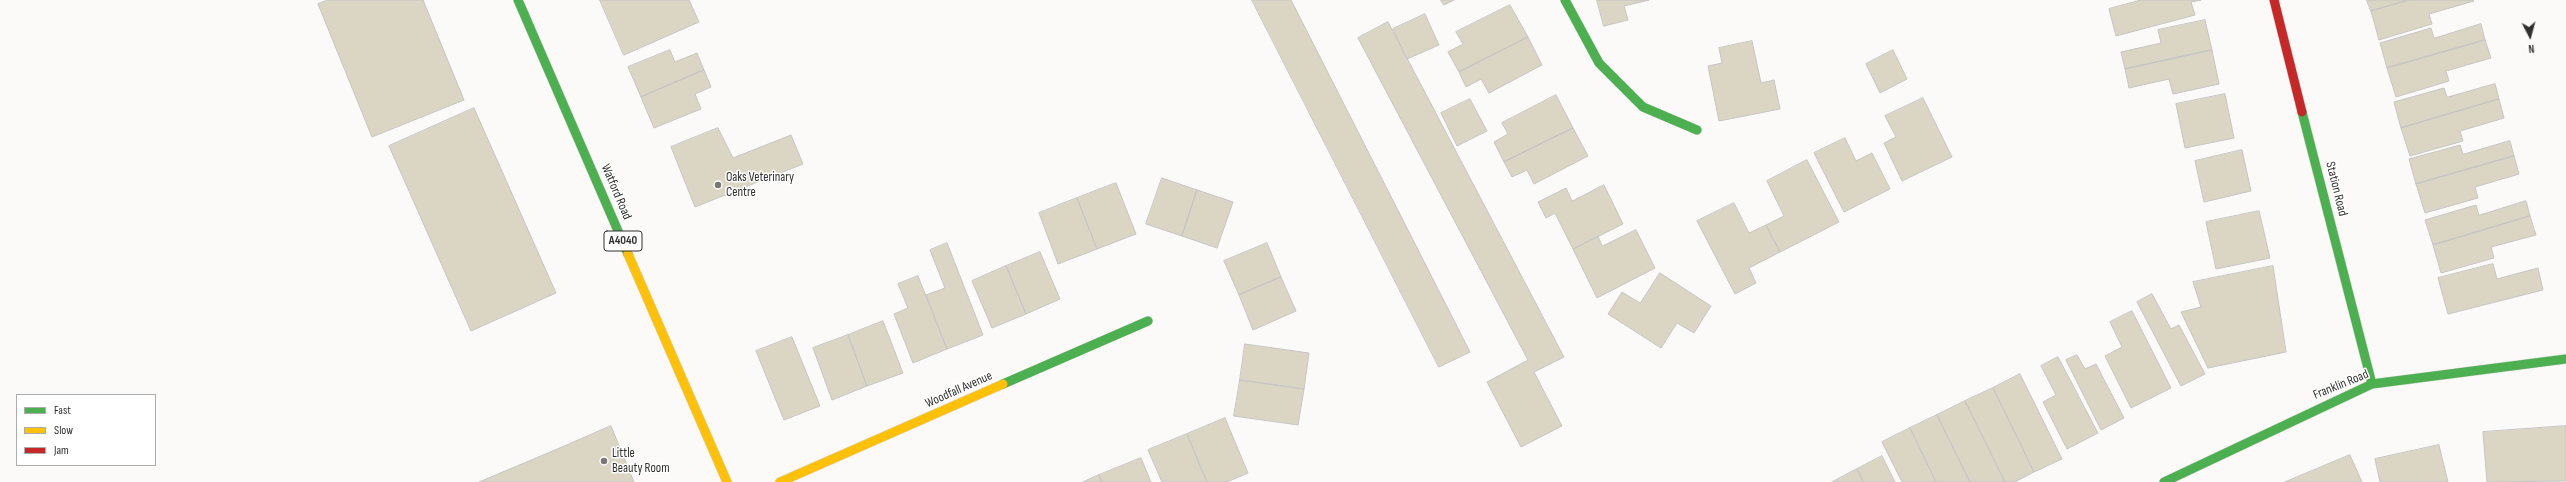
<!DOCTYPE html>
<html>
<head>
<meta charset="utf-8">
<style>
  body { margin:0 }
  #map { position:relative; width:2566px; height:482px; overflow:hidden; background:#fbfaf9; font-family:"Sofia Sans Condensed",sans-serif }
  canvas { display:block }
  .legend { position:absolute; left:16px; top:394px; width:140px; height:72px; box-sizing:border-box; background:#fff; border:1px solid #acacac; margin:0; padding:5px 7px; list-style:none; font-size:12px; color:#30302f }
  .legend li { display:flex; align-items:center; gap:8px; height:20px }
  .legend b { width:20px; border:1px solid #acacac }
  .north { position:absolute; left:2510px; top:16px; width:40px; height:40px; -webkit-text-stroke:3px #fff; paint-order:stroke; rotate:174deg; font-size:11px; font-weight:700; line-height:16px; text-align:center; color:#30302f }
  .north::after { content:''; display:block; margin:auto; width:14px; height:18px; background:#30302f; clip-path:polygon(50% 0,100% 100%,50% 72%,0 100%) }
</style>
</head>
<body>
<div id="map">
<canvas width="2566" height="482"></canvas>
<ul class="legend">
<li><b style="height:5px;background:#4caf50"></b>Fast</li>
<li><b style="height:5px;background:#ffc107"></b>Slow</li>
<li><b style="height:5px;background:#c62828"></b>Jam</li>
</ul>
<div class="north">N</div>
</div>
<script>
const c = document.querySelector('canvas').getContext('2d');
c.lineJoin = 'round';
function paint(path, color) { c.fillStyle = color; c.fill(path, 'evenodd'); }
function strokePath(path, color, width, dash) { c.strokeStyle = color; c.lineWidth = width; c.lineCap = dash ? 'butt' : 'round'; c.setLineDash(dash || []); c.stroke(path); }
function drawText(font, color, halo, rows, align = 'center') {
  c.font = font + ' "Sofia Sans Condensed",sans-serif'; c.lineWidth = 3; c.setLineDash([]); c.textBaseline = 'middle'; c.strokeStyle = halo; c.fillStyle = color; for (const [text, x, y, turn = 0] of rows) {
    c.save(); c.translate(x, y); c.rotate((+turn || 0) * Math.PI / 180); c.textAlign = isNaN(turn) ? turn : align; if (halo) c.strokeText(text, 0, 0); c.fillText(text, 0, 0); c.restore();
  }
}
const building = new Path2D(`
  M328 0H423L464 100 372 137 318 4Z
  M600 0H689L699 22 624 55Z
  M1252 0H1291L1470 352 1439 367Z
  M1441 0H1454L1444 5Z
  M1597 0H1649L1624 6 1628 20 1604 26Z
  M2141 0H2201L2191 2 2195 15 2116 36 2109 9Z
  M2367 0H2409L2371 11Z
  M2409 0H2473L2474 1 2429 14 2432 24 2379 40 2371 11Z
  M1510 5 1528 37 1459 72 1448 52 1463 44 1456 32Z
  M1425 14 1439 45 1407 59 1393 29Z
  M2205 20 2212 50 2125 69 2121 52 2161 43 2158 30Z
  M1388 22 1564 357 1534 372 1562 426 1521 447 1487 382 1528 360 1358 38Z
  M2481 24 2485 40 2387 68 2380 43 2431 28 2434 38Z
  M1528 37 1542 65 1489 93 1481 79 1466 87 1459 72Z
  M2485 40 2491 58 2446 71 2449 81 2396 97 2387 68Z
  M1752 41 1761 83 1774 80 1780 109 1719 121 1708 66 1722 63 1719 48Z
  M670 50 675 62 697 53 704 70 641 97 628 67Z
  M1893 50 1907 79 1880 93 1866 64Z
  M2212 50 2219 84 2173 94 2169 79 2129 88 2125 69Z
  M704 70 711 87 695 94 701 109 654 128 641 97Z
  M2495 84 2499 99 2401 128 2394 102 2444 88 2447 97Z
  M2225 94 2234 138 2185 148 2176 104Z
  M1556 95 1573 128 1504 162 1494 142 1508 134 1502 123Z
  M1923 98 1952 157 1902 181 1884 143 1896 137 1885 116Z
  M1470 99 1487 131 1457 146 1441 113Z
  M2499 99 2504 118 2460 131 2463 141 2410 156 2401 128Z
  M474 108 556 293 471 331 389 146Z
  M718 128 733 158 791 135 803 164 695 207 671 147Z
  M1573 128 1588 156 1534 184 1527 170 1512 177 1504 162Z
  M1845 138 1856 161 1872 153 1890 189 1844 212 1814 153Z
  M2510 141 2514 156 2416 184 2409 159 2460 145 2463 154Z
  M2242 150 2251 191 2204 202 2195 161Z
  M2514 156 2519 174 2475 187 2478 198 2425 213 2416 184Z
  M1807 160 1839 222 1780 252 1766 225 1784 216 1767 181Z
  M1162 178 1197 190 1182 236 1146 224Z
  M1116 183 1136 234 1097 249 1077 198Z
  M1604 185 1623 224 1573 249 1555 213 1546 218 1538 202 1566 188 1572 201Z
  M1197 190 1233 202 1217 248 1182 236Z
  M1077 198 1097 249 1058 264 1039 213Z
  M2526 201 2530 216 2433 245 2425 220 2476 205 2479 215Z
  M1734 203 1749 233 1766 225 1780 252 1749 268 1756 283 1735 294 1697 221Z
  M2259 211 2270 258 2216 269 2206 222Z
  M2530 216 2536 235 2491 247 2494 258 2441 273 2433 245Z
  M1636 230 1655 268 1597 298 1573 249 1598 236 1602 246Z
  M947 243 983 335 947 349 926 295 945 288 930 250Z
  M1267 243 1281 277 1239 295 1224 261Z
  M1040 252 1060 299 1026 314 1006 266Z
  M2493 264 2497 279 2538 268 2543 290 2448 314 2438 278Z
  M1006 266 1026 314 992 328 972 281Z
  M2273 266 2286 352 2208 368 2181 312 2201 307 2193 282Z
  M1660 273 1711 306 1694 333 1677 323 1661 348 1608 314 1622 292 1640 303Z
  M918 276 947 349 913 363 894 314 908 308 898 284Z
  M1281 277 1296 311 1253 330 1239 295Z
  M2152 294 2171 329 2179 325 2205 374 2181 386 2137 302Z
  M2132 311 2171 388 2131 408 2105 356 2122 347 2110 322Z
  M883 321 903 373 867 386 848 335Z
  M848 335 867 386 832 400 813 348Z
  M792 337 820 406 784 420 756 351Z
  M1245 344 1309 353 1304 389 1240 380Z
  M2077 355 2085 369 2096 364 2124 418 2101 430 2066 360Z
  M2058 357 2098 433 2067 449 2043 402 2056 395 2041 366Z
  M2020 374 2062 459 2034 472 1993 388Z
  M1240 380 1304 389 1298 425 1234 416Z
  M1993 388 2034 472 2015 482H2005L1965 401Z
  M1965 401 2005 482H1970L1937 415Z
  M1937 415 1970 482H1936L1910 428Z
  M1225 418 1248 473 1227 482H1207L1187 434Z
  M611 426 634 482H479L562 447Z
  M2566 426V481L2487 482 2483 432Z
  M1910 428 1936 482H1902L1882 442Z
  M1187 434 1207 482H1162L1148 450Z
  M2439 445 2448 482H2380L2375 459Z
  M2350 455 2362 482H2285Z
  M1882 456 1895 482H1863L1857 469Z
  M1141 458 1151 482H1102L1099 475Z
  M1857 469 1863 482H1832Z
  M1099 475 1102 482H1083Z`);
const fast = new Path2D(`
  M518 0 628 254
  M1565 0 1599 63 1643 107 1697 130
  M2302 112 2372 384
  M1003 384 1148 321
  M2164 482 2372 384 2566 359`);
const slow = new Path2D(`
  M628 254 727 482
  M780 482 1003 384`);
const jam = new Path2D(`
  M2274 0 2302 112`);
const markers = [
  [718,185,4,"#777776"],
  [604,461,4,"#777776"]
];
const shields = [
  [623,241,38]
];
const shieldNames = [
  ["A4040",623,241]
];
const poiNames = [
  ["Oaks Veterinary",726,178],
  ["Centre",726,193],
  ["Little",612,454],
  ["Beauty Room",612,469]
];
const streetNames = [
  ["Station Road",2336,189,76],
  ["Watford Road",616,192,67],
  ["Franklin Road",2341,385,-22],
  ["Woodfall Avenue",959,390,-24]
];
paint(building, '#dbd6c3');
strokePath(building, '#c6c5c4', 1);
strokePath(fast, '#d7d6d5', 10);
strokePath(slow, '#d7d6d5', 10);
strokePath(jam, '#d7d6d5', 10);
strokePath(fast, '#4caf50', 9);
strokePath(slow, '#ffc107', 9);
strokePath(jam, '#c62828', 9);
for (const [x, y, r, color] of markers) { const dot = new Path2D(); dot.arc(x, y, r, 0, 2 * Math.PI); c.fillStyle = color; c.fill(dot); strokePath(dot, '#fff', 1.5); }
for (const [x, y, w] of shields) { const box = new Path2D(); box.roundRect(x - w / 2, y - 10, w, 20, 3); c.fillStyle = '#fff'; c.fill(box); strokePath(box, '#30302f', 1); }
drawText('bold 12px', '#30302f', null, shieldNames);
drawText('13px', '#30302f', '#fff', poiNames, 'left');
drawText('13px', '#30302f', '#fff', streetNames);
</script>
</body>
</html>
